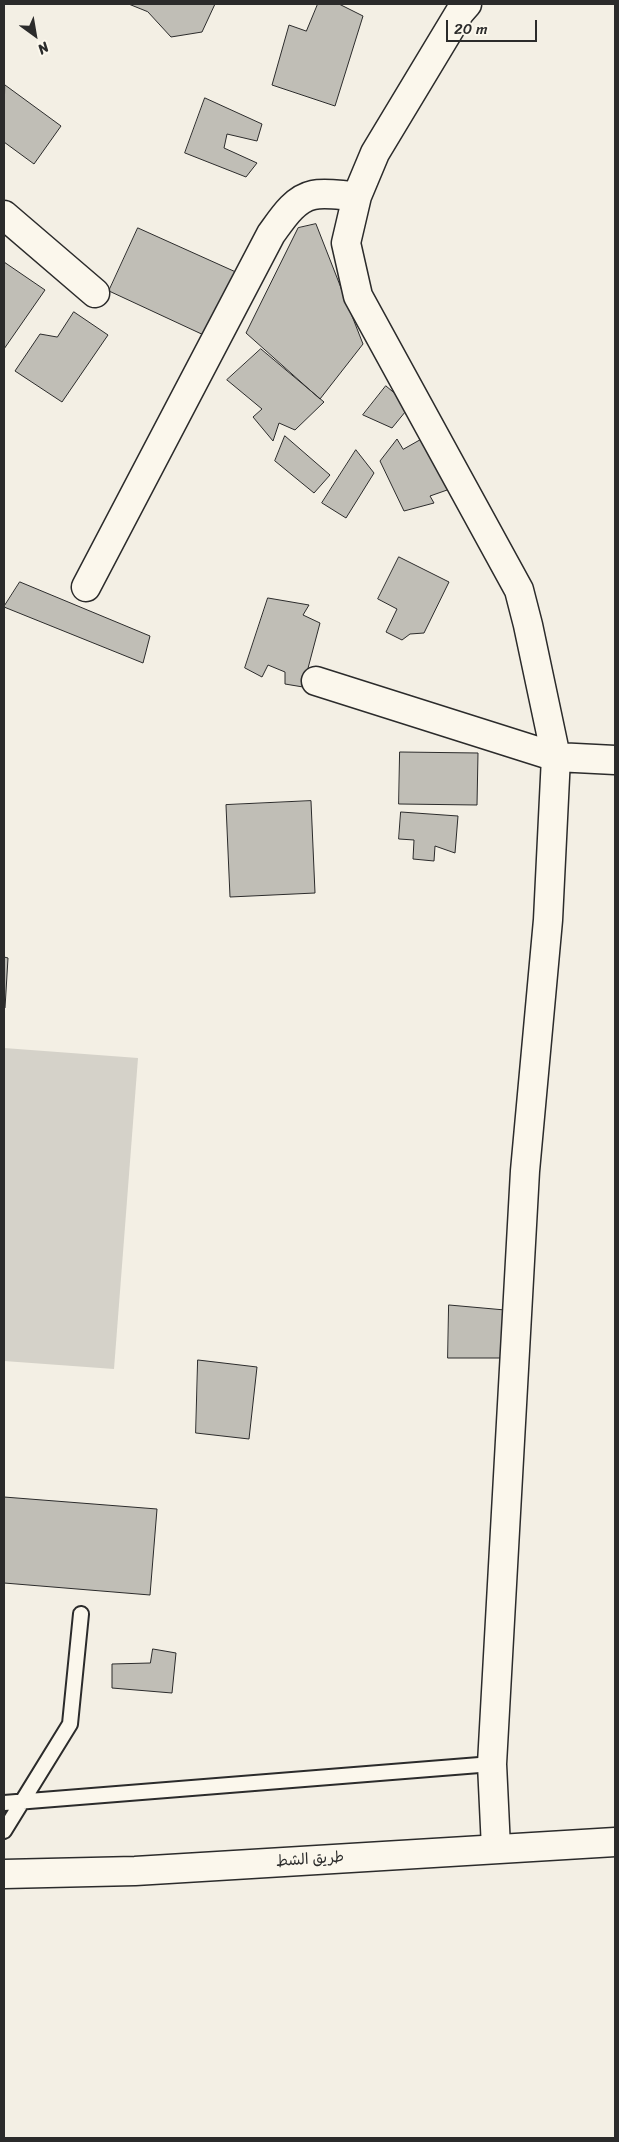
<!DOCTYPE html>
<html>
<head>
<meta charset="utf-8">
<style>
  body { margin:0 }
  #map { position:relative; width:619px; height:2142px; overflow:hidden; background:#f3efe4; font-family:Sriracha,sans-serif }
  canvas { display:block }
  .frame { position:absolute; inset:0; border:5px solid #2b2b2b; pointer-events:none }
  .north { position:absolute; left:10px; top:10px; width:50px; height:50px; -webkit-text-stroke:4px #fbf7ec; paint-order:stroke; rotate:148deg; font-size:14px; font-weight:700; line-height:20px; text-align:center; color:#2b2b2b }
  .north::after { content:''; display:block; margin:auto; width:18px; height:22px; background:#2b2b2b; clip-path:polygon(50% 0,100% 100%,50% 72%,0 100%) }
  .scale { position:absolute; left:446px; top:20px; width:91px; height:22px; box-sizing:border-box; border:2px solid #2b2b2b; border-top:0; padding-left:6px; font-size:15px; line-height:18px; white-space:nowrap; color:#2b2b2b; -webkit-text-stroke:4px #fbf7ec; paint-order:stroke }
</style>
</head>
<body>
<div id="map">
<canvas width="619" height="2142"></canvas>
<div class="frame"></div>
<div class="north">N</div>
<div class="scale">20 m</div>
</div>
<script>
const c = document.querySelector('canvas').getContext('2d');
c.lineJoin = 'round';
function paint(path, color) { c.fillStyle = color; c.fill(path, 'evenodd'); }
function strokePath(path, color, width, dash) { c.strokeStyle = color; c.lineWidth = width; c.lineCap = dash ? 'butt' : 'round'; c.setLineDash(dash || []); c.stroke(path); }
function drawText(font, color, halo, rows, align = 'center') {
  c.font = font + ' Sriracha,"Playpen Sans Arabic",sans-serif'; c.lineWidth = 4.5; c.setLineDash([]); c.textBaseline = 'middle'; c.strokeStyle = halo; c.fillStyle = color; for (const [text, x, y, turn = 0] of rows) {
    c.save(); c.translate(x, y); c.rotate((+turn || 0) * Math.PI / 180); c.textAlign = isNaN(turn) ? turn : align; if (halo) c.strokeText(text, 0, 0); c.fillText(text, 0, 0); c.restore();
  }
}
const green = new Path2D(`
  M4 1048 138 1058 114 1369 4 1361Z`);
const building = new Path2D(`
  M129 4H215L202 32 171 37 148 12Z
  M318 4H339L363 16 335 106 272 85 289 25 306 31Z
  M5 85 61 126 34 164 4 142Z
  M205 98 262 124 257 141 227 134 224 148 257 163 246 177 185 153Z
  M316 224 363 344 320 399 246 333 298 228Z
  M138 228 238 273 208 337 109 291Z
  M4 262 45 290 4 349Z
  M74 312 108 335 62 402 15 371 40 334 57 337Z
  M261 349 324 402 295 430 279 423 273 441 253 417 262 409 227 380Z
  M386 386 410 406 392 428 363 415Z
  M285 436 330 475 314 493 275 461Z
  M424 438 450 489 430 496 434 503 404 511 380 461 397 439 403 449Z
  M356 450 374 473 346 518 322 503Z
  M399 557 449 582 424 633 410 634 402 640 386 632 397 609 378 599Z
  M20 582 150 636 143 663 4 607Z
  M268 598 309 605 303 615 320 623 303 687 285 684V672L268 665 262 677 245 668Z
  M400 752 478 753 477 805 399 804Z
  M311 801 315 893 230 897 226 805Z
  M401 812 458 816 455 853 435 846 434 861 413 859 414 840 399 839Z
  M4 957 8 958 5 1008H4Z
  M449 1305 505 1310 501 1358H448Z
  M198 1360 257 1367 249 1439 196 1433Z
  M4 1497 157 1509 150 1595 4 1583Z
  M153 1649 176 1653 172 1693 112 1688V1664L150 1663Z`);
const service = new Path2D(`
  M4 1803 492 1764
  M4 1831 70 1724 81 1614`);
const minor = new Path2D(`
  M467 4 460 12 375 153 357 196 346 243 358 296 519 590 528 625 556 757 548 920 525 1171 492 1764 496 1848
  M4 215 95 293
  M86 587 271 234C282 219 294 199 313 195 326 192 344 196 357 196
  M316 681 556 757 615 760`);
const secondary = new Path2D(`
  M4 1874 135 1871 615 1842`);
const streetNames = [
  ["طريق الشط",310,1860,-4]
];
paint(green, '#d5d2c9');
paint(building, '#c0beb6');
strokePath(building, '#2b2b2b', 1);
strokePath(service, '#2b2b2b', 18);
strokePath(minor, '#2b2b2b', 31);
strokePath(secondary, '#2b2b2b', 31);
strokePath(service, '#fbf7ec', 14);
strokePath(minor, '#fbf7ec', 28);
strokePath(secondary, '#fbf7ec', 28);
drawText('15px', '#2b2b2b', '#fbf7ec', streetNames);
</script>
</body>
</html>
